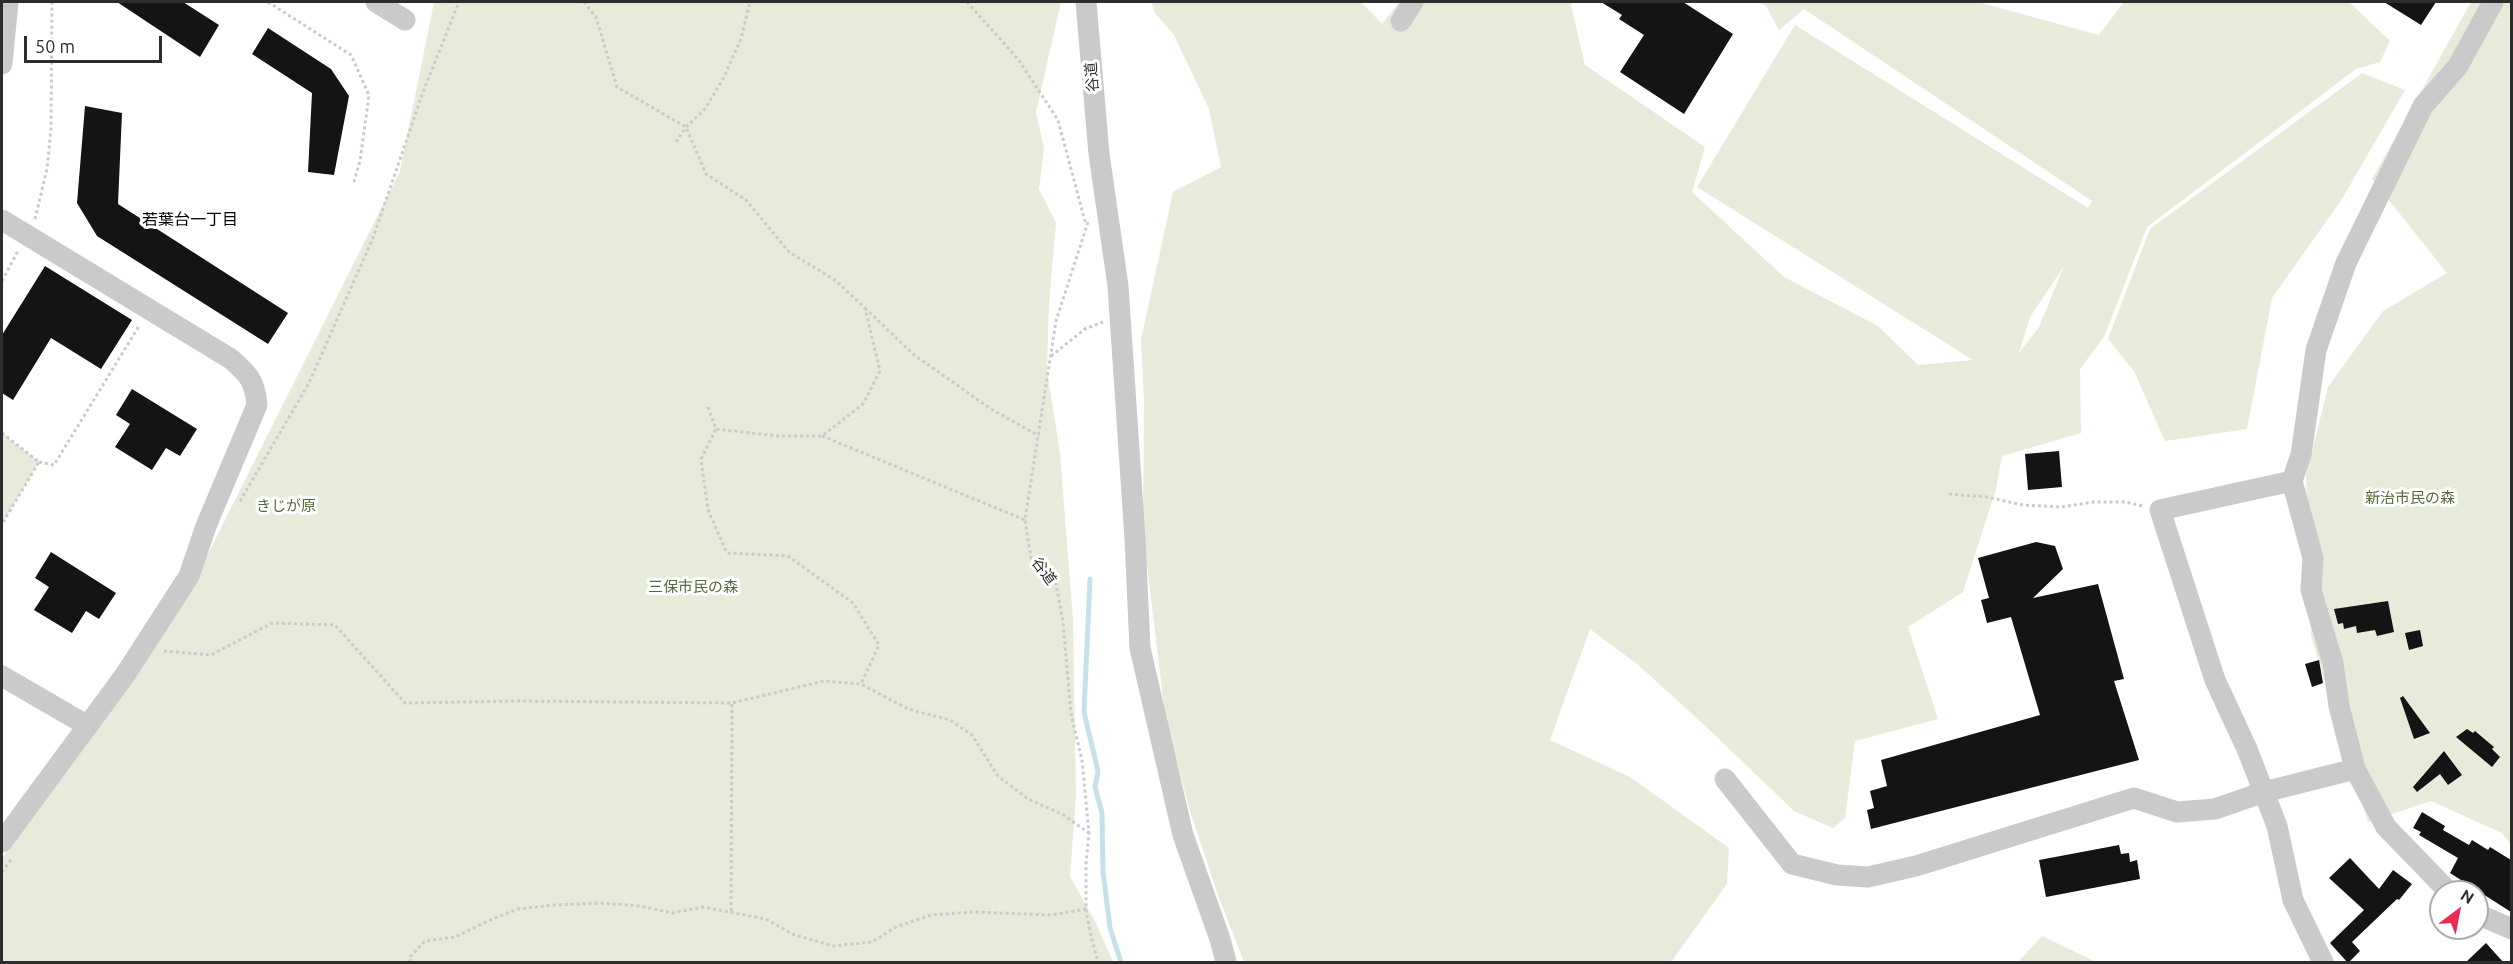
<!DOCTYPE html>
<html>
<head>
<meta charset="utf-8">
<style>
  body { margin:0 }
  #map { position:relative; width:2513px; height:964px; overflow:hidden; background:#fff; font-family:Ubuntu,sans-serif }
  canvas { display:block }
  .frame { position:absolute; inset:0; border:3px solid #2d2d2d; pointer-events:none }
  .north { position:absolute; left:2429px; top:880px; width:60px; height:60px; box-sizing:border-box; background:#fff; border:2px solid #ababab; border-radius:50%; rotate:32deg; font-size:16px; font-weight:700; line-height:24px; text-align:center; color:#2d2d2d }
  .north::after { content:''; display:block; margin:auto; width:21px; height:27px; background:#e92a51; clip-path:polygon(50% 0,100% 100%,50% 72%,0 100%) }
  .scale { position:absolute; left:24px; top:36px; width:138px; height:27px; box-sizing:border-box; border:3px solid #2d2d2d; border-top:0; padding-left:8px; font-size:18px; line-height:21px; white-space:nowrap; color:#2d2d2d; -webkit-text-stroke:4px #fff; paint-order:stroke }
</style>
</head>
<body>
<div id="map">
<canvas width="2513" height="964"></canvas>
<div class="frame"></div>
<div class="north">N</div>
<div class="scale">50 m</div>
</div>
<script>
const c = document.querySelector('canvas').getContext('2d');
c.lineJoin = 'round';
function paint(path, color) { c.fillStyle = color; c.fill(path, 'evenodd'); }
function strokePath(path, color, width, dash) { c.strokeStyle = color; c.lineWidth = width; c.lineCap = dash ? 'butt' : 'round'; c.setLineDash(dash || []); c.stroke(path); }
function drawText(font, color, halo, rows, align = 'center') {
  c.font = font + ' Ubuntu,"Noto Sans JP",sans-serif'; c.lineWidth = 6; c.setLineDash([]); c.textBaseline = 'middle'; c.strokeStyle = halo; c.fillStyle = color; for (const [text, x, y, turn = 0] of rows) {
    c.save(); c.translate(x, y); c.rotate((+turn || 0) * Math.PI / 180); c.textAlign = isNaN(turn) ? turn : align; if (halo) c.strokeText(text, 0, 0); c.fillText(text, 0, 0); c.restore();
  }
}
const green = new Path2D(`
  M434 2H1061L1036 112 1044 148 1039 189 1056 223 1049 303 1047 371 1060 453 1073 620 1076 795 1070 877 1094 919 1113 962H2V858L82 751 197 576 400 171Z
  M1151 2H1361L1382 24 1399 2H1573L1571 5 1585 65 1705 147 1692 192 1784 277 1878 326 1918 365 1973 360 1697 187 1795 25 2088 208 2092 201 1804 9 1779 30 1766 6 1759 2H1978L2099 35 2124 2H2349L2390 41 2380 62 2356 69 2147 227 2104 337 2080 369 2081 433 2002 456 1996 489 1963 592 1908 627 1938 719 1855 741 1845 818 1833 828 1794 811 1699 720 1637 664 1590 629 1550 740 1630 777 1729 848 1727 884 1671 962H1244L1218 895 1189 808 1165 714 1143 533 1144 402 1141 340 1173 192 1221 167 1209 109 1174 35 1155 13ZM2064 266 2039 327 2019 353 2030 317Z
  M2471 2H2511V844L2502 833 2431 801 2368 822 2311 636 2306 476 2328 387 2383 311 2447 273 2372 179Z
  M2362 73 2405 90 2342 199 2272 298 2247 429 2165 441 2134 371 2108 339 2150 229Z
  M2 433 39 462 2 524Z
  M2042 936 2096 962H2018Z`);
const stream = new Path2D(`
  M1090 579 1084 712 1098 771 1095 787 1102 813 1103 872 1110 928 1121 962`);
const building = new Path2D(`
  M117 2H183L219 25 200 57Z
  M1601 2H1683L1733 34 1684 114 1620 72 1644 35 1619 19 1622 15Z
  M2384 2H2436L2421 25Z
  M268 28 331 69 349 96 334 175 308 172 312 93 252 54Z
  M85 106 122 113 118 204 288 313 268 344 97 236 77 203Z
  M45 266 132 320 101 369 51 338 13 400 2 393V335Z
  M132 389 197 429 180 456 166 448 152 470 115 447 130 424 116 415Z
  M2059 451 2062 487 2028 490 2025 454Z
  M2036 542 2055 546 2063 569 2033 598 2098 584 2124 679 2114 681 2139 760 1871 829 1867 810 1874 808 1870 791 1887 786 1881 760 2040 715 2011 617 1987 623 1981 600 1989 598 1978 558Z
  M51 552 116 593 99 619 86 611 72 633 34 610 49 587 35 578Z
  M2388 601 2394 632 2377 636 2375 630 2357 633 2356 626 2344 629 2343 623 2338 624 2334 609Z
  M2420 630 2423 646 2409 650 2405 633Z
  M2319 660 2323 683 2312 687 2305 664Z
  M2403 696 2430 733 2414 739 2400 698Z
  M2467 729 2473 733 2475 731 2494 747 2492 749 2500 757 2492 767 2456 737Z
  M2444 751 2462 775 2448 785 2440 774 2417 792 2413 787Z
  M2422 812 2445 826 2443 830 2469 845 2472 840 2488 850 2490 847 2511 860V912L2450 873 2458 858 2419 835 2421 832 2413 828Z
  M2119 845 2121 854 2129 853 2130 862 2137 860 2140 879 2046 897 2039 860Z
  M2350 858 2379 889 2393 870 2412 884 2399 900 2397 899 2352 942 2360 951 2348 963 2330 943 2364 910 2329 878Z
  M2486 943 2504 963H2465Z`);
const path = new Path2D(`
  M268 2 351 55 369 95 360 161 353 185
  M584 2 596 17 617 87 686 127 706 174 746 200 789 252 835 280 865 308 880 371 863 404 822 436H778L716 429
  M967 2 1018 59 1058 120 1086 225
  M676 142 686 127 705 109 723 79 741 39 750 2
  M35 219 47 169 51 129 52 2
  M1088 222 1056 321 1025 520 1031 558 1056 584 1063 622 1071 714 1082 760 1089 833 1086 864V909L1090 932 1098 962
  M2 281 18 251
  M865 308 913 354 991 409 1039 436
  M1051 356 1085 329 1103 322
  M708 407 716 429 701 459 708 510 727 553 788 556 853 603 879 645 861 684
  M2 433 39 462 2 524
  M822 436 1025 520
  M39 462 54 465 139 326
  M1949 494 1987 497 2023 505 2061 507 2094 502H2125L2143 506
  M240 501 309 383 373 238 423 92 459 2
  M164 651 211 655 272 623 335 625 405 703 520 701 732 703 824 681 861 684 908 709 950 720 972 735 998 776 1028 799 1062 814 1089 833
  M2 872 11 860
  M731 911 732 703
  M411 962 409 958 425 941 455 937 490 920 518 909 554 905 601 903 640 906 672 913 703 907 766 919 792 934 833 946 872 942 896 927 931 915 973 912 1051 915 1086 909`);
const minor = new Path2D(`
  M376 2 405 20
  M1086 2 1099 154 1118 286 1135 539 1140 648 1183 835 1220 939 1226 962
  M1401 21 1413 2
  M2 64 8 2
  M2 220 231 359C249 375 255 381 257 405L206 526 189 576 125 675 2 842
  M2292 481 2313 558 2311 590 2333 663 2339 706 2355 769 2386 827 2449 892
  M2 676 88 726
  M1725 779 1792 864 1837 875 1868 877 1916 866 2134 798 2177 812 2215 809 2264 792 2355 769
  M2477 914 2512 929
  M2323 962 2293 900 2277 826 2247 749 2215 680 2160 510 2292 481 2301 455 2316 350 2346 263 2423 106 2458 66 2493 2`);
const streetNames = [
  ["谷道",1092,77,-95],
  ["谷道",1044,571,53]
];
const parkNames = [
  ["新治市民の森",2410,498],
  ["きじが原",286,506],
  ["三保市民の森",693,587]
];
const neighbourhoodNames = [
  ["若葉台一丁目",190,220]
];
paint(green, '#e6ebda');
strokePath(stream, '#c5e2ec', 5);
paint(building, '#141414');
strokePath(path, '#cacaca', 3, [3, 3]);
strokePath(minor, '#cacaca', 21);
drawText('15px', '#2d2d2d', '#fff', streetNames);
drawText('15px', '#566a3a', '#fff', parkNames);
drawText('16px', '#000', '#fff', neighbourhoodNames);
</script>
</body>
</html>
